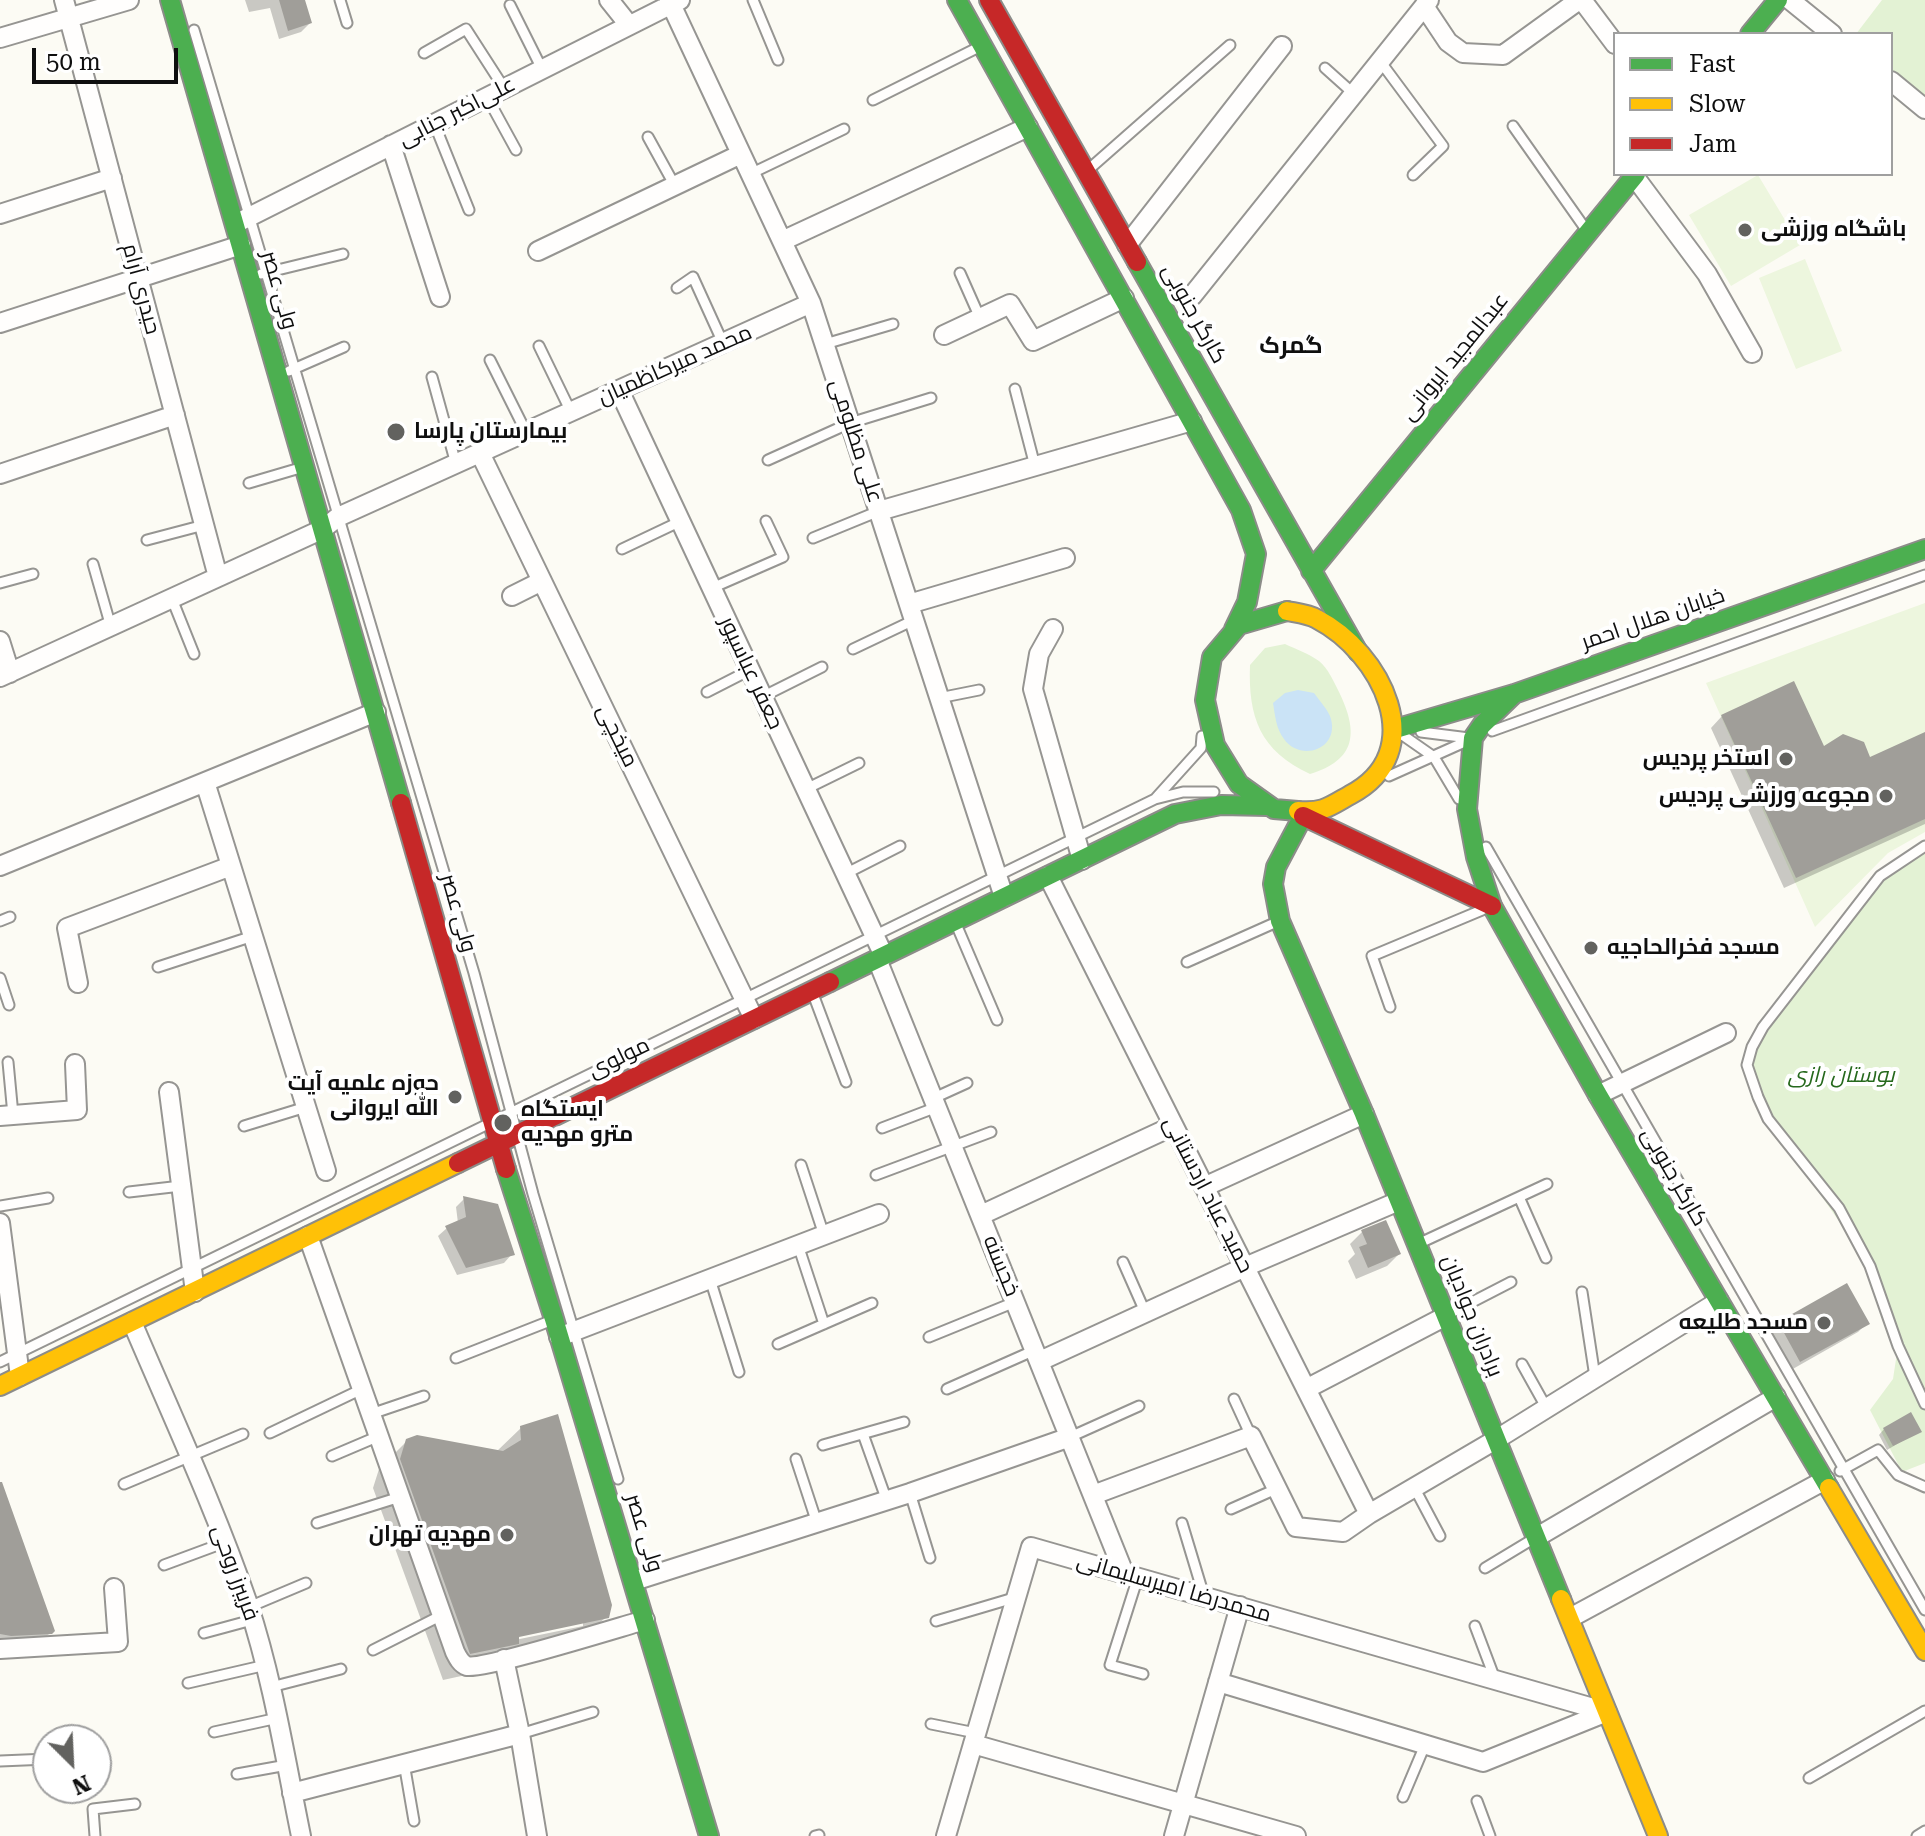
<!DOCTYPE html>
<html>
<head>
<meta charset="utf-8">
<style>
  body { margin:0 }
  #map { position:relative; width:1925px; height:1836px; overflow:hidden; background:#fcfbf4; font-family:"Roboto Serif",serif }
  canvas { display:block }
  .legend { position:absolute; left:1613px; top:32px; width:280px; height:144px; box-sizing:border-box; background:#fff; border:2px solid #9f9f9f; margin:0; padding:10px 14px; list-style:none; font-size:24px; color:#0f0f0f }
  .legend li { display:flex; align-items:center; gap:16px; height:40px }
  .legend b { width:40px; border:2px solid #9f9f9f }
  .north { position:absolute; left:32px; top:1724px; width:80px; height:80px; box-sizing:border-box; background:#fff; border:2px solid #9f9f9f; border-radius:50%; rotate:156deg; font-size:22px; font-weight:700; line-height:32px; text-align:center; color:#0f0f0f }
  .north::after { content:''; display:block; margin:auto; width:28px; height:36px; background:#62625f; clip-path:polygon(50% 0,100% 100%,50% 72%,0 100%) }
  .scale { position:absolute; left:32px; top:48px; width:146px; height:36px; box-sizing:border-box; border:4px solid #0f0f0f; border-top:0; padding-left:10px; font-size:24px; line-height:28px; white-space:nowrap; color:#0f0f0f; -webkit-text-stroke:6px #fff; paint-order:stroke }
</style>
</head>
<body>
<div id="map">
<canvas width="1925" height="1836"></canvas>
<ul class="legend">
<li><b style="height:10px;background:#4caf50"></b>Fast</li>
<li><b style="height:10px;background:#ffc107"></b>Slow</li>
<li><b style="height:10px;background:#c62828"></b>Jam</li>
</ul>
<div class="north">N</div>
<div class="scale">50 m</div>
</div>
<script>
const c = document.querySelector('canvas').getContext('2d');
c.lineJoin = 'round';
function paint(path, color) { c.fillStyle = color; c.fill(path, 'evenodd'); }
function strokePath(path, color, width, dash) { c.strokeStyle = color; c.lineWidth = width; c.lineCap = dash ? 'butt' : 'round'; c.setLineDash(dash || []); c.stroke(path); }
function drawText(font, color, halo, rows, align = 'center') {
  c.font = font + ' "Roboto Serif",Cairo,serif'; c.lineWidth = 8; c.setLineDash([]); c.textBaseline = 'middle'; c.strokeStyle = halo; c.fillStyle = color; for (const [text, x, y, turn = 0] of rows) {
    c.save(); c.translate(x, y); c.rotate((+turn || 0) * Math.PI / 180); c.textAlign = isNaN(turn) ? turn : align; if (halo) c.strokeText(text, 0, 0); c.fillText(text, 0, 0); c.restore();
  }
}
const green = new Path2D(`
  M1882 0H1925V101L1891 73V34H1856Z
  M1285 644C1296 649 1309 654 1319 661 1328 668 1334 682 1339 692 1359 733 1356 760 1310 774 1260 751 1248 717 1250 665L1265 648Z
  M1925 846V1463L1902 1472 1870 1410 1893 1379 1898 1346 1870 1266 1768 1119 1747 1065 1800 979 1880 876Z`);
const pitch = new Path2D(`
  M1758 175 1800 245 1731 286 1689 215Z
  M1805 259 1842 351 1796 369 1759 278Z
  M1925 603V832L1888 853 1815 927 1706 683Z`);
const water = new Path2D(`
  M1298 690 1314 693C1319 700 1329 711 1331 719 1339 750 1300 762 1284 739 1276 729 1275 715 1273 703L1285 693Z`);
const shadow = new Path2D(`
  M245 0H303L310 23 301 32 279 39 270 8 249 12Z
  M1722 716 1823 748 1869 760 1925 734V824L1784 888 1711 728Z
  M464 1199 512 1254 504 1263 457 1275 438 1236 447 1228 458 1223 456 1207Z
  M1362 1232 1399 1254 1387 1266 1356 1279 1348 1261 1355 1254 1350 1244Z
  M1846 1286 1867 1323 1858 1332 1791 1370 1770 1333 1779 1324Z
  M522 1427 605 1618 577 1645 489 1670 443 1680 373 1488 379 1469 407 1441 496 1452ZM583 1622V1626L510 1641 509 1637Z
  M1884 1429 1919 1431 1887 1450 1879 1435Z
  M0 1501 53 1630 38 1645 0 1647Z`);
const building = new Path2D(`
  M279 0H305L312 23 288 31Z
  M1794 681 1824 746 1843 734 1864 742 1870 757 1925 732V819L1796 878 1721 715Z
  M463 1196 498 1204 515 1255 466 1268 445 1226 466 1217Z
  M1386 1220 1401 1254 1368 1268 1359 1247 1367 1244 1361 1230Z
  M1847 1283 1870 1324 1800 1362 1778 1322Z
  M1911 1412 1922 1432 1893 1446 1883 1428Z
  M558 1414 612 1605 609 1618 519 1637V1644L470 1654 400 1459 406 1439 417 1435 503 1451 521 1440 520 1426Z
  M0 1482H2L55 1631 52 1634 11 1636 0 1634Z`);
const lane = new Path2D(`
  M340 0 347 23
  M753 0 778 60
  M510 5 542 69
  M194 30 474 973 533 1194 618 1479
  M424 53 466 29 504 88
  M1380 61 1443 146 1413 175
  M1325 68 1354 94
  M487 97 516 150
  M873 100 977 48
  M434 123 469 210
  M1513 126 1587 231
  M648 137 675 186
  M1088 170 1230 45
  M750 174 844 129
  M960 273 980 318
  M261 274 343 254
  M677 288 693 277 723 343
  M825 344 893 324
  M539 346 571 412
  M490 360 526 432
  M289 371 344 347
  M432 377 456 464
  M1015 389 1035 466
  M768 460 850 423 931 398
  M249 483 300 468
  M813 538 879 511
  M147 540 204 525
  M622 549 681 521
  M93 564 111 627
  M0 583 33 574
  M712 588 783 557 766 521
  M172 599 194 654
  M853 649 914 620
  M707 692 750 670
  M762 697 822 667
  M939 698 979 690
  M1492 731 1925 575
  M1421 732 1469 738
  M1401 734 1434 757 1459 799
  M1389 776 1467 741
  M806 789 859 763
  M1155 799 1201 748 1202 736
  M1925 846 1880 876 1763 1027 1752 1047 1747 1065 1758 1097 1768 1119 1839 1208 1870 1266 1898 1346 1925 1404
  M1486 847 1925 1610
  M845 874 900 846
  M0 921 10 917
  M956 924 997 1020
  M1187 962 1279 921
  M158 967 253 936
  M0 978 9 1005
  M813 994 846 1082
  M1390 1007 1372 956 1482 910
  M8 1062 13 1115
  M934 1098 967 1083
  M506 1115 1155 799 1183 792H1214
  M244 1126 306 1107
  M882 1128 937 1107
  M801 1165 824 1235
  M876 1175 991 1132
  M129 1192 181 1186
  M1519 1197 1546 1258
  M0 1206 48 1198
  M1420 1243 1547 1184
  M798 1245 824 1324
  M1123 1262 1146 1314
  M710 1279 739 1372
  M1582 1292 1595 1377
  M1447 1315 1511 1282
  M929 1337 1015 1302
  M778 1344 872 1303
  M456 1358 550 1321
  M0 1362 486 1125
  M1522 1364 1546 1407
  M947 1389 1035 1350
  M1234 1399 1251 1436
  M371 1414 424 1396
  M270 1433 362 1389
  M863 1434 887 1501
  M1070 1437 1139 1406
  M823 1445 904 1422
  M332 1456 379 1436
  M796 1459 817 1523
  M1840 1471 1878 1450 1898 1475 1925 1487
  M124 1484 243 1434
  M1414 1487 1440 1536
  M910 1493 930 1558
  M1231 1509 1276 1489
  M317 1523 400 1497
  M1182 1523 1204 1596
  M164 1565 226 1542
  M1485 1568 1533 1539
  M1138 1577 1110 1665 1143 1674
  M249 1607 306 1583
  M936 1621 1017 1597
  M1475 1626 1495 1679
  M204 1633 252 1620
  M373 1650 442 1615
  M188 1683 266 1665
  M271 1687 341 1669
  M931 1724 976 1733
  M214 1732 278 1718
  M520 1734 593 1712
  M0 1761 48 1759
  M404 1763 414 1821
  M237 1774 287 1765
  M1809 1778 1925 1711
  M1403 1797 1425 1745
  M1477 1801 1490 1836
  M95 1836 93 1809 135 1804
  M815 1836 819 1835
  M1917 1836 1925 1831`);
const street = new Path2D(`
  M64 0 218 577
  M609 0 629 25
  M669 0 811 303 1004 897
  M1582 0 1615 44
  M1790 0 1832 34
  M1424 6 1448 42 1463 53 1503 55 1579 0
  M0 38 129 0
  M1891 81 1925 109
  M391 145 440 297
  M1634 176 1707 274 1752 353
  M0 214 112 178
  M235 224 680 0
  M782 241 1028 127
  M1127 245 1282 46
  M538 251 741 154
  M1192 296 1429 0
  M0 323 241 245
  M944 335 1010 304 1033 341 1124 298
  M619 390 884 956
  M480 453 754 1019
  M0 474 175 415
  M879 511 1192 421
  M512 596 542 581
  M909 604 1065 558
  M1053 629 1039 654 1033 689 1082 860
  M0 641 10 673
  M0 677 323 529 338 517 811 303
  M205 782 326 1171
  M0 866 376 712
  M1048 876 1369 1514
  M877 959 1124 1573
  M78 983 67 928 231 866
  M169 1092 195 1292
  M1598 1095 1726 1033
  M0 1116 77 1110 75 1064
  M1204 1187 1364 1114
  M981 1215 1173 1126
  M0 1223 20 1376
  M308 1236 455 1652C458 1658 461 1664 467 1666 482 1670 620 1627 645 1620
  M132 1322C172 1416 215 1508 248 1604 273 1680 285 1758 301 1836
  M559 1337 879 1214
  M1040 1361 1245 1267 1399 1201
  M1306 1389 1446 1316
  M1093 1495 1251 1436 1296 1527 1343 1532 1369 1514 1497 1439 1719 1301
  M1537 1537 1776 1397
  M634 1581 910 1493 1070 1437
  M1570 1618 1825 1480
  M0 1649 118 1642 114 1588
  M504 1659 520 1734 537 1836
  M1218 1682 1483 1762 1607 1712
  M973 1744 1296 1836
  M292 1793 520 1734
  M946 1836 1031 1547 1607 1712
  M1174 1836 1240 1606`);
const fast = new Path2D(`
  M170 0 401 803
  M957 0 1241 510 1256 554 1247 602 1234 629
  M1750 34 1778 0
  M1137 262 1358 652
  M1311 571 1636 174
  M1287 611 1239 625 1212 657 1205 700 1215 745 1239 784 1274 809 1298 811
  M1514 694 1482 725 1473 738 1467 809 1476 857 1492 906 1598 1095 1829 1488
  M1395 729 1514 694 1925 549
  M1303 816 1276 867 1273 884 1280 921 1364 1114 1561 1599
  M830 982 1175 814 1221 805 1267 806
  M506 1169 554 1319 709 1836`);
const slow = new Path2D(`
  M1287 611C1297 613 1308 614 1317 619 1381 652 1432 752 1350 795 1329 807 1323 813 1298 811
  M0 1386 458 1163
  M1829 1488 1925 1651
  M1561 1599 1658 1836`);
const jam = new Path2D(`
  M989 0 1137 262
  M401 803 506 1169
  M1303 816 1492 906
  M458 1163 830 982`);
const markers = [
  [1745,230,8,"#62625f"],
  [396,432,10,"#62625f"],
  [1786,759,8,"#62625f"],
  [1886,796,8,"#62625f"],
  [1591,948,8,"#62625f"],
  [455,1097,8,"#62625f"],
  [503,1123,10,"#62625f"],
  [1824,1323,8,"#62625f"],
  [507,1535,8,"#62625f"]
];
const streetNames = [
  ["علی‌اکبر جنابی",457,112,-27],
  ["حیدری آرام",141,289,75],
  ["ولی عصر",279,290,74],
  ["کارگر جنوبی",1194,314,61],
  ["عبدالمجید ایروانی",1455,357,-51],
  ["محمد میرکاظمیان",675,365,-24],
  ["علی مظلومی",856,441,72],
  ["خیابان هلال احمر",1653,619,-19],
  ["جعفر عباسپور",751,673,65],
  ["میخچی",617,736,64],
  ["ولی عصر",458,913,74],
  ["مولوی",619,1058,-26],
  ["کارگر جنوبی",1674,1177,60],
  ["حمید عباد اردستانی",1208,1195,63],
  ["خجسته",1001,1266,68],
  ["برادران جوادیان",1472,1316,68],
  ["ولی عصر",644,1533,73],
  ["فریبرز روحی",235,1573,70],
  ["محمدرضا امیرسلیمانی",1174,1588,16]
];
const poiNames = [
  ["باشگاه ورزشی",1761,230,"left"],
  ["بیمارستان پارسا",414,432,"left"],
  ["استخر پردیس",1770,759],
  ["مجوعه ورزشی پردیس",1870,796],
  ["مسجد فخرالحاجیه",1607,948,"left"],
  ["حوزه علمیه آیت‌",439,1084],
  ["الله ایروانی",439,1109],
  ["ایستگاه",521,1110,"left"],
  ["مترو مهدیه",521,1135,"left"],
  ["مسجد طلیعه",1808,1323],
  ["مهدیه تهران",491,1535]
];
const parkNames = [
  ["بوستان رازی",1841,1076]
];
const neighbourhoodNames = [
  ["گمرک",1291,346]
];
paint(green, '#e3f2d4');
paint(pitch, '#edf6de');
paint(water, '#cae3f6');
paint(shadow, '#0003');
paint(building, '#a09e99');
strokePath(lane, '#969592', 13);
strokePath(street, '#969592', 22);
strokePath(fast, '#8c8c89', 22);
strokePath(slow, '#8c8c89', 22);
strokePath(jam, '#8c8c89', 22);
strokePath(lane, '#fffefd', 9);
strokePath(street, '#fffefd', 18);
strokePath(fast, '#4caf50', 18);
strokePath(slow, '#ffc107', 18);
strokePath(jam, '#c62828', 18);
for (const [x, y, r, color] of markers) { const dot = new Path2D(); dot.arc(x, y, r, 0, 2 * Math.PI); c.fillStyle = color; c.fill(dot); strokePath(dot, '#fff', 3); }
drawText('22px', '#0f0f0f', '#fff', streetNames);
drawText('bold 22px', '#0f0f0f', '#fff', poiNames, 'right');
drawText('italic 22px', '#26691d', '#fff', parkNames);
drawText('bold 24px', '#0f0f0f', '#fff', neighbourhoodNames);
</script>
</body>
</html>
